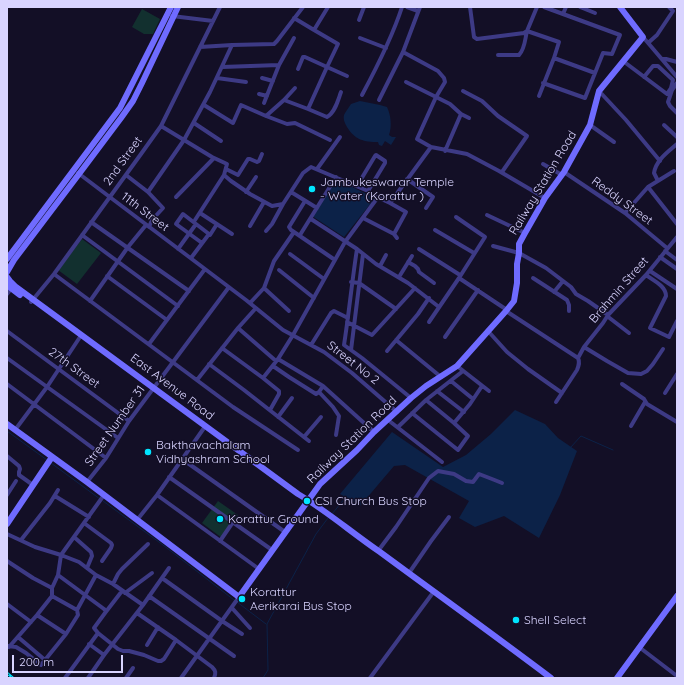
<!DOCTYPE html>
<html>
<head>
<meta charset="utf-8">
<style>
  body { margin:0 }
  #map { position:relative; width:684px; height:685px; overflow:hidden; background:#130f26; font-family:Quicksand,sans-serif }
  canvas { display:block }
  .frame { position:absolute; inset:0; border:8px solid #d9d4ff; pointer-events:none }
  .scale { position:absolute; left:12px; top:655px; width:111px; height:18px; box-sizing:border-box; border:2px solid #d9d4ff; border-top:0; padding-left:5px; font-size:12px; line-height:14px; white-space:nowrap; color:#d9d4ff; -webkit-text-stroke:3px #130f26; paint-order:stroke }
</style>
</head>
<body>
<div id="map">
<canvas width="684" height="685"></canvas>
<div class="frame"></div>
<div class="scale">200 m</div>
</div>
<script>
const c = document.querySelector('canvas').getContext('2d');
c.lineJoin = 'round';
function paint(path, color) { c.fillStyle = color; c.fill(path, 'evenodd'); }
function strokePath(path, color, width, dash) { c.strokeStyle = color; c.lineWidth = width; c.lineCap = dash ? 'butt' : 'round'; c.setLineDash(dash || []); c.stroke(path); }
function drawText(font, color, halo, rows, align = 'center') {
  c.font = font + ' Quicksand,sans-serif'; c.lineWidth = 3; c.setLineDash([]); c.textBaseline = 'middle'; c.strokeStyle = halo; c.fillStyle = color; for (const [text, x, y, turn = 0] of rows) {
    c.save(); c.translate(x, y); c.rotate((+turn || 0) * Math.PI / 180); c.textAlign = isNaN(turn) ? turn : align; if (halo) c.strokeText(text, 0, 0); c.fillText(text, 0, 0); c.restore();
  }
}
const green = new Path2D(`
  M142 9 160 19 153 34H144L132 27Z
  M82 239 101 253 77 284 58 270Z
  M218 501 238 515 222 538 202 523Z`);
const water = new Path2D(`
  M360 101 380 105 387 107C391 115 392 127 389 135L392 137H396L391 145 385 141 382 146 379 145 378 142C364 142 355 140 347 127 345 123 343 120 344 115 346 111 349 107 351 104Z
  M335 179 375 198 344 237 312 216Z
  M515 410 545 424 558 438 577 451 560 495 539 538 504 516 475 527 459 518 469 501 405 465 394 466 360 506 340 494 392 432 443 467 466 455 491 434Z`);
const stream = new Path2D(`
  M7 431 47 460
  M570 448 581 436 613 450
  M51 463 100 499
  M103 501 163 545 234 600
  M332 514 346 497
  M237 602 266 624
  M263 678 268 670 267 624 316 534 328 518`);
const street = new Path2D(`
  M407 7 418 11
  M470 7 474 37 477 39 524 33 527 31 537 7
  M544 7 620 35 612 54 603 53 595 73
  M580 7 595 13
  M563 14 566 7
  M172 16 213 21
  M294 18 314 30 328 7
  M359 20 364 7
  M643 37 677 77
  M360 38 386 48
  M648 43 657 35 673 11 669 7
  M232 45 274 44 277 41 303 7
  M403 52 438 71 444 78 445 82 436 97 417 139 431 147
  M498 55H519C525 49 525 39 527 31L559 42 554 58 595 73 585 98 543 83
  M662 59H666L677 62
  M623 61 667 94 671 88 673 80 658 66H653L644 77
  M222 67 279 65
  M298 69 303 57H305L327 67 338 44 314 30
  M217 78 246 82
  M262 78 273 81
  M406 82 450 104 461 114 469 118
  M677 83 672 90 668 102 670 106 677 113
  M295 88 284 100 308 109 327 67 347 76
  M463 91 482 101 498 116 527 136 502 172
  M599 91 626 120 660 161
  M259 94 267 96
  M362 95C377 67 392 38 402 7
  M539 96 554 58
  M379 100 403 52 420 7
  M264 103 279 65 294 38
  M204 105 233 123 241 105 266 116 284 100
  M308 109 327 117C335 113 338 100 341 92
  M266 116 287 124 295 123 330 140
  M194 123 221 141
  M590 125 614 142
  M664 125 677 137
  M161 126 212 157 227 164 224 175 195 220
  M445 151 461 114
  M543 164 562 175
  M226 169 238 175 248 159H250L257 162 259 161 262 154
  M317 169 340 137
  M564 172 625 213 667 248
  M78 173 246 300 283 330 324 352 352 373 397 412
  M126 175 148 192 184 140 210 92 232 45 200 47
  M224 175 231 181 250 194 272 206 283 204 303 173 311 167 368 191 373 195 390 203 431 147 467 154 499 171 545 198
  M407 179 433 197 426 208
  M658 181 654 173C656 160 668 152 677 144
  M357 186 375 156 376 155 385 161V163L368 191
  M648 187 677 224
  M148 192 163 208 152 220 149 227
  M246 192 256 177
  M291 192 317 208
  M176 197 214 158
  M390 203 406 212 394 234
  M200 213 232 234
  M625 213 648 187 674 171
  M487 215 525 233
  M456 217 485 237 459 278
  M363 218 394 234 397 238
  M311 219 357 249C352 281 349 313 344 345L362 358 411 398
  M91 222 189 291
  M250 226 264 202
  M435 230 474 253
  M266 231 272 224 283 204
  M294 232 291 230 289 227 305 201
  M82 235 178 306
  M210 235 217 224
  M300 235 336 177
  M493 246 519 253 546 268 571 287 576 294 588 301 608 315
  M178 249 196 224
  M357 249 376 264 408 283 439 307
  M419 249 460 275
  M665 251 677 260
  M290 254 324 279
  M660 257 677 269
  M191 258 209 234 183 214 176 224 202 243
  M408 262 415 266 418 269 419 272 434 283
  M380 266 386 255
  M279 270 314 298
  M650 271 677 289
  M54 274 233 407 298 450
  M646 275C654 281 666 286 666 296L650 328 669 337 677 321
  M107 276 167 320
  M399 277 412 256
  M533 278 567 300 569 305V311
  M351 282 359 283 396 309
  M264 288 289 311
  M554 292 563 281
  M7 294 11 289
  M90 301 128 247 146 225
  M31 302 54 274 141 154 161 126 220 7
  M250 303 264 288 274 261 294 232 335 260
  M506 311 578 358C580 362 579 365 577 370L556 402
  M607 316 629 333
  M347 322 372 335 415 288
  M429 322 459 278 507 310
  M238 328 276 361
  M7 331 129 421
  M488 331 507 352 528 369 562 393
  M445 337 478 290
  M396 340 441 377
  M149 344 205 269
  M311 345 331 313 334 311 348 318
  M584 347 607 361 628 373 641 374 647 371 653 364 663 349
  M222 348 263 378 279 391V394L270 410
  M351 350 363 254
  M387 351 418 314 429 298
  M7 358 118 438
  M578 358 584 347 603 323 608 315 646 275 677 237
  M278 359 323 386 374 432
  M209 364 244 390 309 441
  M273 366 289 377 316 394 319 392 323 386
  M457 366 489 391
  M263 378 278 359 293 335 345 242 378 197
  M197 380 238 328 256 308
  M451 381 473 399
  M7 384 106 458
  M622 384 644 399 647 404 677 422
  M437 391 464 412
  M319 392 333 407 339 416 336 435
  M665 393 677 374
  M412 413 458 450 468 436 454 423 426 400
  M278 417 292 398
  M388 420 442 462
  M454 423 470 404 482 386
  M631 426 645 402
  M398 427 426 400 463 371
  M15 430 47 387 80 337
  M304 437 321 417
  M7 456 19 466 20 469 19 472V475L33 485
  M182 459 285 532
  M169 477 272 550
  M87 482 106 458 129 421 229 287
  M7 495 16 481
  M157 495 259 569
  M55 496 89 517
  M137 520 157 495 204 428
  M84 523 111 543 112 545 111 548 102 561
  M7 534 35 547 61 555 79 562 96 575 113 584 143 605
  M74 537 91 552 92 556 87 568
  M21 540 50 503 58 490
  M220 541 233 522
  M378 551 396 527 429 478 438 471 454 474 466 481 473 482 479 474 492 479 502 483
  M7 561 33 578 52 588
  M409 573 431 541 449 517
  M58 575 104 609 106 611 105 613 94 628 98 633 118 649 123 651H129L144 655 158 661H161L164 659 176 640
  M162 578 222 621 242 634
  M113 584 118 574 122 569 148 544
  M125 593 152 573
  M149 596 234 656
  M7 604 31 622
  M232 608 250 628
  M77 610 96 575
  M105 613 122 591
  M137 613 176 640 212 667C216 671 216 673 214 678
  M37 615 66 634
  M18 637 45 660
  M89 644 104 655
  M147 645 158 627
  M8 646 16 647 26 653 41 665 45 660 66 634 78 615 77 610 52 596
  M9 647 37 615 52 596V588L58 575 61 555 104 495
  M639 647 677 676
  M65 678 98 633
  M88 678 104 655 143 605 169 568
  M126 678 133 668
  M181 678 239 597
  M370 678 432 594`);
const secondary = new Path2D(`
  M7 259 120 108 171 7
  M7 272 14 260 79 174 121 118 133 101 142 83 178 7
  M7 277 10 281 16 287 298 494C327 511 352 533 380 552 437 594 494 635 551 678
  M7 285 20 295
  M7 424 87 482 239 597 320 484 357 450 374 432 411 398 426 386 457 366 506 311 514 301 517 283V264L519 253V244L525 233 545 198 564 172 590 125 599 91 643 37 620 7
  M7 524 52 457
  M617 678 677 596`);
const rail = new Path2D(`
  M7 673 13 678`);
const markers = [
  [312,189,4,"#00e5ff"],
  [148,452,4,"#00e5ff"],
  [307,501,4,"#00e5ff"],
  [220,519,4,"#00e5ff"],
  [242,599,4,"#00e5ff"],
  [516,620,4,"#00e5ff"]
];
const streetNames = [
  ["2nd Street",123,161,-54],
  ["Railway Station Road",543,183,-59],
  ["Reddy Street",622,201,36],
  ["11th Street",145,212,37],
  ["Brahmin Street",619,290,-49],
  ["Street No 2",353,363,38],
  ["27th Street",74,368,36],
  ["East Avenue Road",172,387,37],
  ["Street Number 31",115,426,-55],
  ["Railway Station Road",352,440,-44]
];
const poiNames = [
  ["Jambukeswarar Temple",320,182],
  ["- Water (Korattur )",320,196],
  ["Bakthavachalam",156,445],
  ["Vidhyashram School",156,459],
  ["CSI Church Bus Stop",315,501],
  ["Korattur Ground",228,519],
  ["Korattur",250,592],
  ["Aerikarai Bus Stop",250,606],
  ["Shell Select",524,620]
];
paint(green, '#12302f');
paint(water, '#0c2248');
strokePath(stream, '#0c2248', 1);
strokePath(street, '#3d3a85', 4);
strokePath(secondary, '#6f6bff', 6);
strokePath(rail, '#00e5ff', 2.5);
strokePath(rail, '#130f26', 1, [3]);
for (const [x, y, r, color] of markers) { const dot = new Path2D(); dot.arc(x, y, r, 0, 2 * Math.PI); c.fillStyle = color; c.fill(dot); strokePath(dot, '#130f26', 1.5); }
drawText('12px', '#d9d4ff', '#130f26', streetNames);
drawText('12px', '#d9d4ff', '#130f26', poiNames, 'left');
</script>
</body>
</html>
